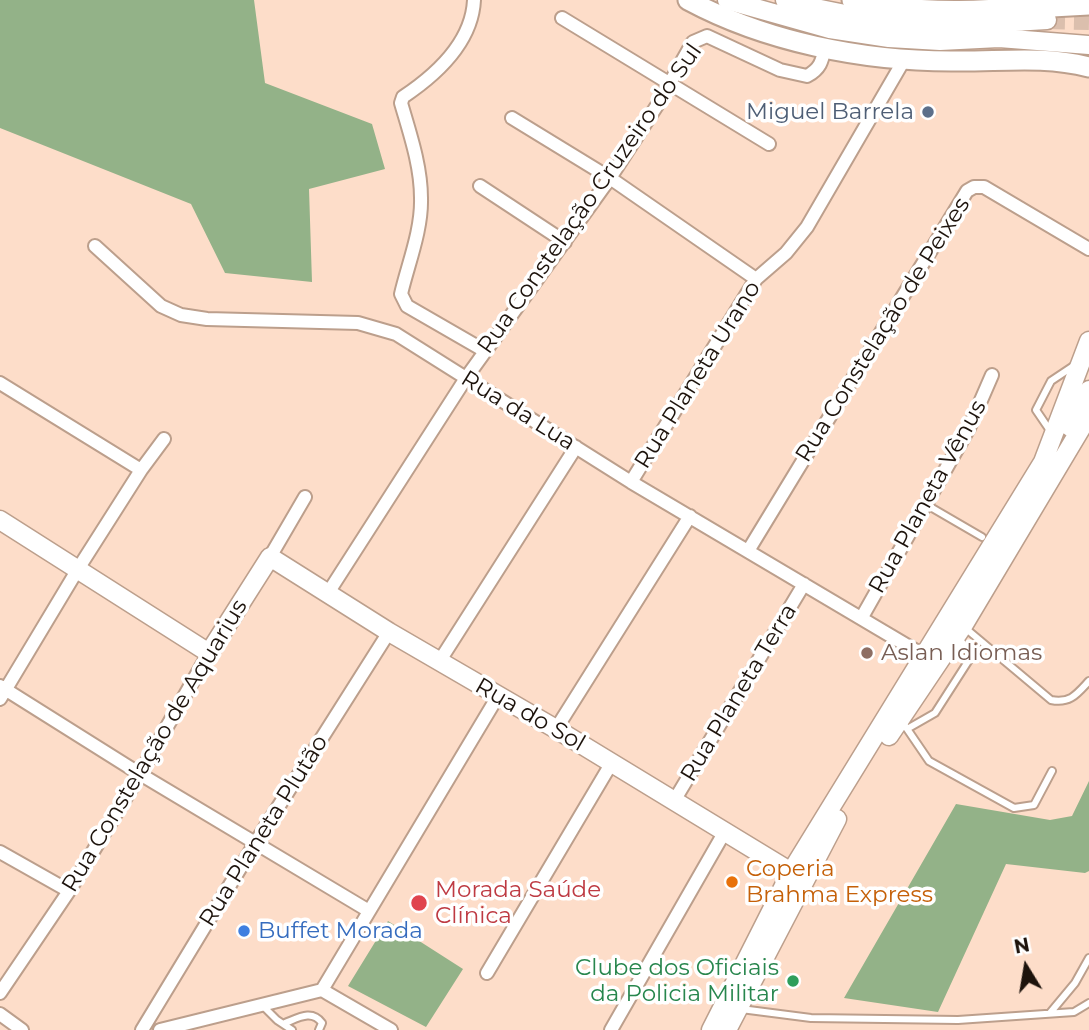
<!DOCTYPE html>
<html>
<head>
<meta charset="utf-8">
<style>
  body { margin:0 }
  #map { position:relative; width:1089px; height:1030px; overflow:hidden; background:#fdddc9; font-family:Montserrat,sans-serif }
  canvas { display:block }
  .north { position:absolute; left:991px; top:932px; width:70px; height:70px; -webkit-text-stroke:5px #fff; paint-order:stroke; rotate:349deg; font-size:19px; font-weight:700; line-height:28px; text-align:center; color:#1d130c }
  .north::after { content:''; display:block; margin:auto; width:24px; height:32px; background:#1d130c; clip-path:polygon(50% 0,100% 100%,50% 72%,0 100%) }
</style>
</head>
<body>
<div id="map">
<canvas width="1089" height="1030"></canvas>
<div class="north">N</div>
</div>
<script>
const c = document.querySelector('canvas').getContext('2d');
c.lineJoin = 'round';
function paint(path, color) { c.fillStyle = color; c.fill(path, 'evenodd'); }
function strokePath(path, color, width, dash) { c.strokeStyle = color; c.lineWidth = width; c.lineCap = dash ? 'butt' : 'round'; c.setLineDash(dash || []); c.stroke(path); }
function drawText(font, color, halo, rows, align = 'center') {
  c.font = font + ' Montserrat,sans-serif'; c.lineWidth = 7; c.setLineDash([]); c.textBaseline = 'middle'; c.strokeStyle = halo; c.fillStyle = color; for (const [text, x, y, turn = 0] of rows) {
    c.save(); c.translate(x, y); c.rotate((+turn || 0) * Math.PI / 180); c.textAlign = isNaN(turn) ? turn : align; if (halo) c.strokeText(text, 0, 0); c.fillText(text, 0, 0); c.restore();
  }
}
const forest = new Path2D(`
  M0 0H254L265 83 372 124 385 169 309 189 312 282 225 273 191 204 0 128Z
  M1089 781V871L1085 873 1006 864 938 1012 844 998 956 804 1050 820 1072 816Z
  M388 921 463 969 426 1027 348 986Z`);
const secondaryTunnel = new Path2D(`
  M1047 20 1089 21`);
const lane = new Path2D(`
  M1051 432 1036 410 1051 381 1075 365
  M927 505 982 537
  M964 627 1051 700C1070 704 1077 694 1089 681
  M901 720 929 761 1014 808 1034 805 1052 771
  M907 729 935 713 969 660 968 651 959 638
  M262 1005 277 1020 292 1030
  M741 1009 811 1018 958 1020 1074 1012 1089 1003
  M1050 1013 1075 983 1089 958
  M285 1023C298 1018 312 1009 322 1023L319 1030`);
const street = new Path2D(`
  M474 0C472 43 436 75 403 97L401 103C410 134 421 166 421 198 422 230 408 264 401 294L407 306 485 351
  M562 18 769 144
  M512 118 610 178 756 279
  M480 186 565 242
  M95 246 161 306 181 315 207 319 358 323 396 334 631 482 923 655
  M0 383 141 470
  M631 482 756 279 786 253 807 227 904 60
  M748 551 967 191 974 187H984L1089 249
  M270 557 305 497
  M328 593 466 378 610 178 658 104 693 42 707 36 780 70 807 76C820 69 822 62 825 47
  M862 617 969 428 992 375
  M439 662 576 447
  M0 686 140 774 369 911
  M0 699 78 569 141 470 164 439
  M556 729 690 516
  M674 801 804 584
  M0 852 69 891
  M487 973 611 764
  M322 990 498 696
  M0 993 69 891 140 774 209 653
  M0 1014 22 1030
  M142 1030 256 842 389 632
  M160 1030 322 990 391 1030
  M611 1030 724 833`);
const secondary = new Path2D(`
  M727 0 830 29 889 38 940 41 999 38 1089 45
  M785 0C879 27 952 26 1047 20
  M1070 427 1089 390
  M0 520 209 653 270 557 389 632 556 729 791 872
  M889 736 963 626 1089 415
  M711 1030 791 872 1043 462 1089 341
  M727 1030 837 819`);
const primary = new Path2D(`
  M688 0C766 42 863 61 951 61 999 62 1042 55 1089 67
  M852 0C920 15 997 13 1066 0
  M1052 7 1089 5`);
const markers = [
  [928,112,7,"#5c6f8a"],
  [867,653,7,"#8d6e63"],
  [732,882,7,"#e8710a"],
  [419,903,9,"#e0444e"],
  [244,931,7,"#3f7fe0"],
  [793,981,7,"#2e9e5b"]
];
const serviceNames = [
  ["Miguel Barrela",914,112]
];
const streetNames = [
  ["Rua Constelação Cruzeiro do Sul",590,199,-55],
  ["Rua Constelação de Peixes",883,330,-58],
  ["Rua Planeta Urano",698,375,-58],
  ["Rua da Lua",518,411,32],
  ["Rua Planeta Vênus",928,497,-61],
  ["Rua Planeta Terra",739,693,-59],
  ["Rua do Sol",530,715,30],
  ["Rua Constelação de Aquarius",155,746,-59],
  ["Rua Planeta Plutão",264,831,-58]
];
const educationNames = [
  ["Aslan Idiomas",881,653]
];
const foodNames = [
  ["Coperia",746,869],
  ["Brahma Express",746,895]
];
const healthNames = [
  ["Morada Saúde",435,890],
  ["Clínica",435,916]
];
const shopNames = [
  ["Buffet Morada",258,931]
];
const leisureNames = [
  ["Clube dos Oficiais",779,968],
  ["da Policia Militar",779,994]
];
paint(forest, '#93b288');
strokePath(secondaryTunnel, '#dbbfad', 18, [18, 9]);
strokePath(lane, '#bc9f8c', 10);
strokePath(street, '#bc9f8c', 16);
strokePath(secondary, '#bc9f8c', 21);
strokePath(primary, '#bc9f8c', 23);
strokePath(lane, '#fff', 6);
strokePath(street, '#fff', 12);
strokePath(secondary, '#fff', 18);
strokePath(primary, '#fff', 19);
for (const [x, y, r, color] of markers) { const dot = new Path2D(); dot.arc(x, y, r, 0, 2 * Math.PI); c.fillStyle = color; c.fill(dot); strokePath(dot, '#fff', 2.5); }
drawText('23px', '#4e5e75', '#fff', serviceNames, 'right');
drawText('23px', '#1d130c', '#fff', streetNames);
drawText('23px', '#785e54', '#fff', educationNames, 'left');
drawText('23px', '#c56008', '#fff', foodNames, 'left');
drawText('23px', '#be3a42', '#fff', healthNames, 'left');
drawText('23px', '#366cbe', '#fff', shopNames, 'left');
drawText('23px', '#27864d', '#fff', leisureNames, 'right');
</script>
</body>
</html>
